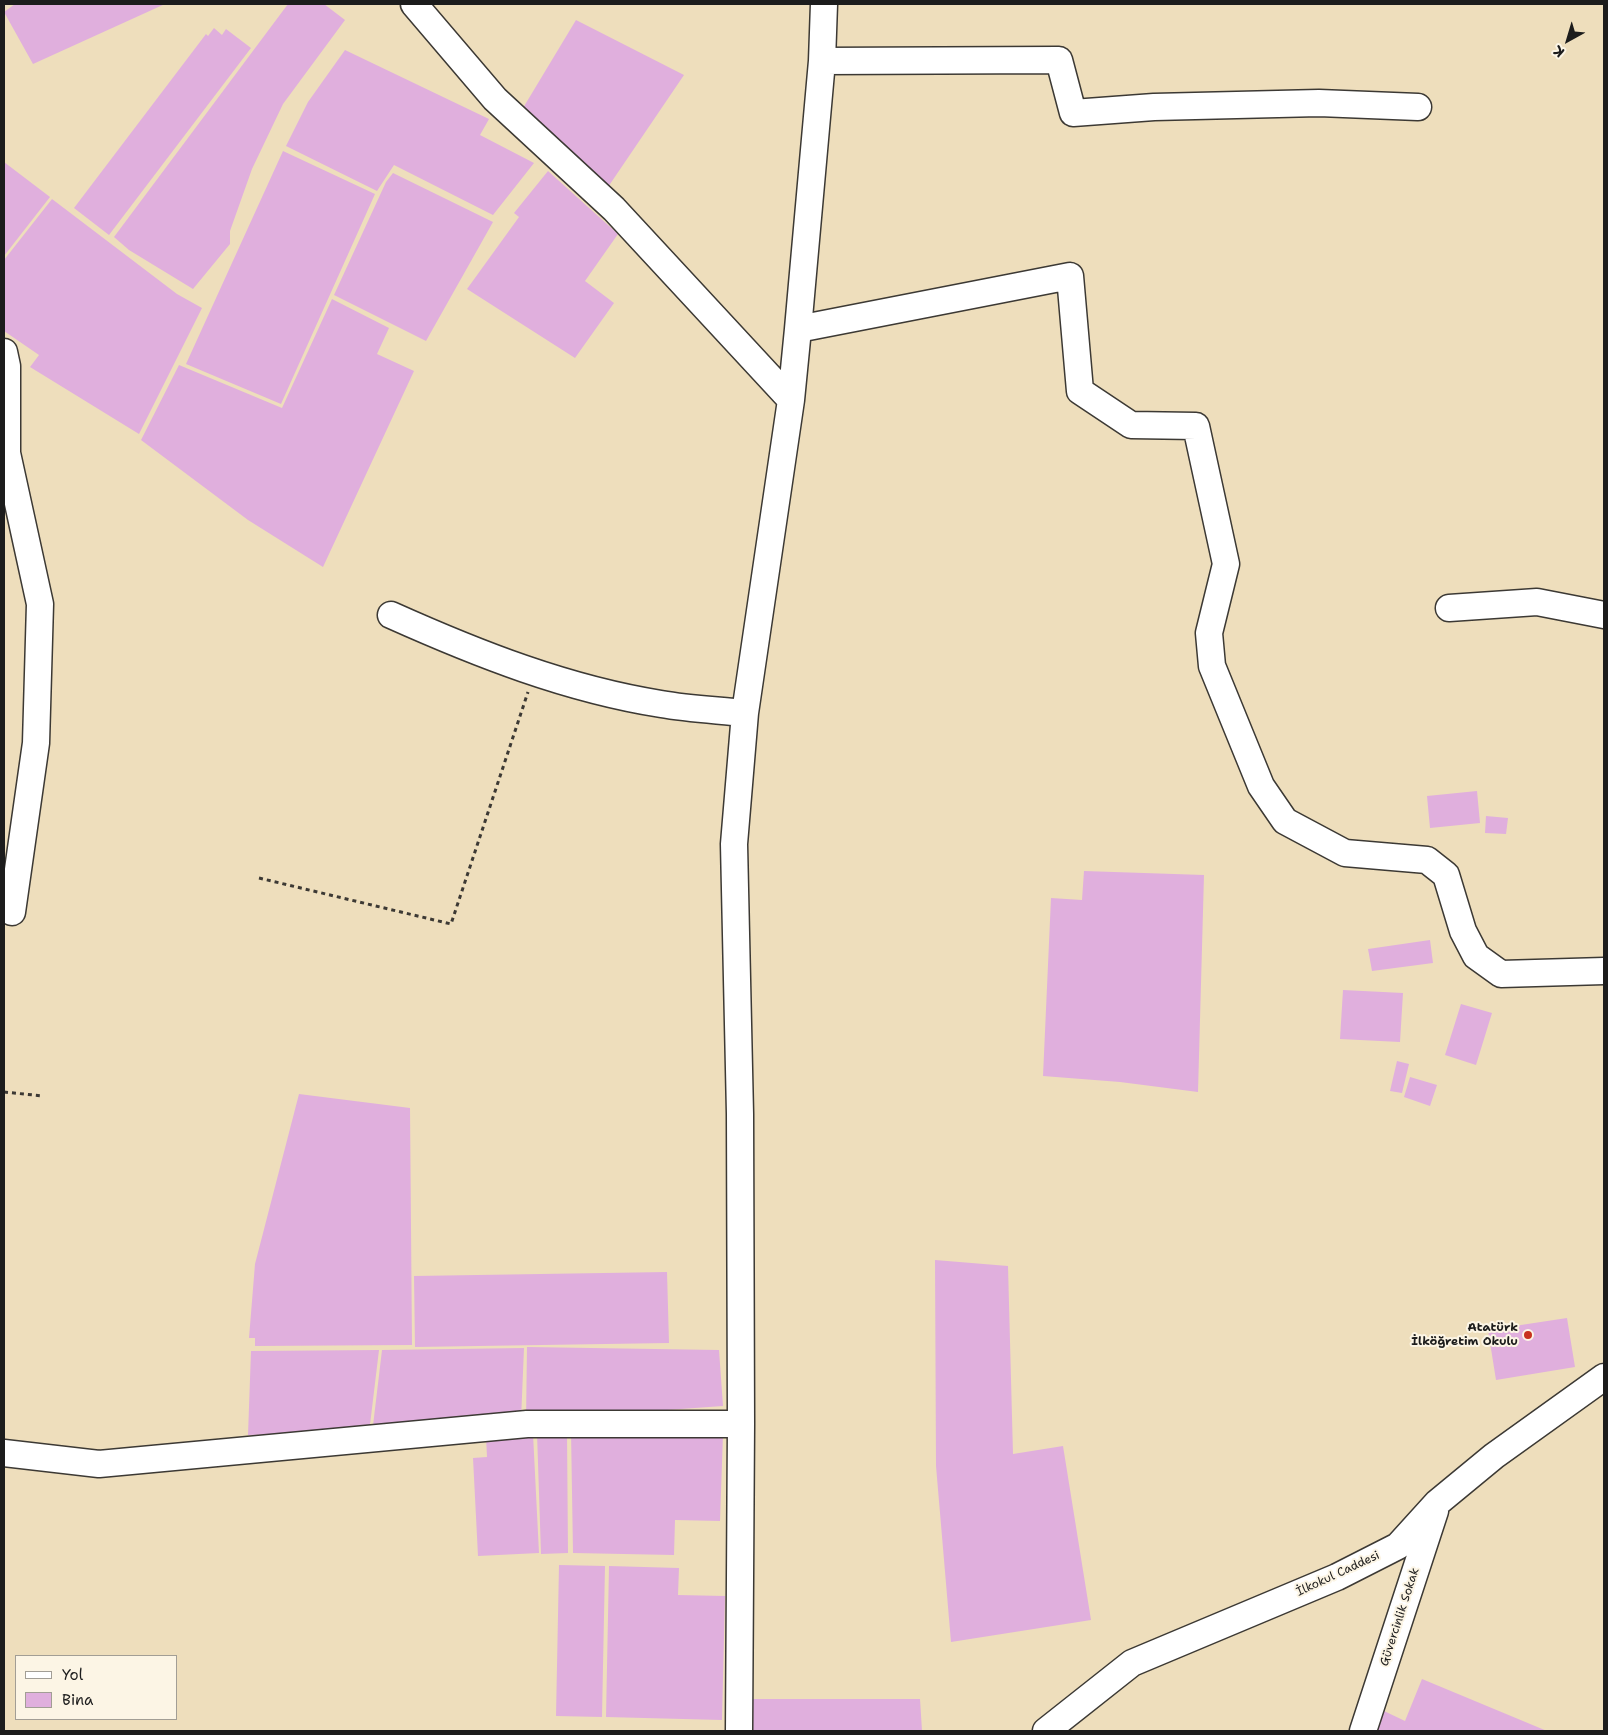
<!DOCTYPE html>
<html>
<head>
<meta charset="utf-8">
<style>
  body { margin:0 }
  #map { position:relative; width:1608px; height:1735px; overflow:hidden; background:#eedebc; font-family:"Shantell Sans",sans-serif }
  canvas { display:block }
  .frame { position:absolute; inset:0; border:5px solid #1c1c1c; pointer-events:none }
  .legend { position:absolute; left:15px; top:1655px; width:162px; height:65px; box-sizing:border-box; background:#fcf5e5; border:1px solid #a29e95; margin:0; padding:6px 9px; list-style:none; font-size:15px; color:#1c1c1c }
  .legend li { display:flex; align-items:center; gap:10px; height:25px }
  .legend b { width:25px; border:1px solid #a29e95 }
  .north { position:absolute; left:1543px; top:15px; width:50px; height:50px; -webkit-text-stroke:4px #fcf5e5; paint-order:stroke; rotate:219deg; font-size:14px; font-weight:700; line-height:20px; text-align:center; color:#1c1c1c }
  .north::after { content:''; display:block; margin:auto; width:18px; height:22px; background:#1c1c1c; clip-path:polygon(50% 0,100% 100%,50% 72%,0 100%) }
</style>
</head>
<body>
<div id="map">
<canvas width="1608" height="1735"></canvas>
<div class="frame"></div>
<ul class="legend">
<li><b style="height:6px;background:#fff"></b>Yol</li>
<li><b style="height:14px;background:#e0afdd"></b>Bina</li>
</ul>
<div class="north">K</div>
</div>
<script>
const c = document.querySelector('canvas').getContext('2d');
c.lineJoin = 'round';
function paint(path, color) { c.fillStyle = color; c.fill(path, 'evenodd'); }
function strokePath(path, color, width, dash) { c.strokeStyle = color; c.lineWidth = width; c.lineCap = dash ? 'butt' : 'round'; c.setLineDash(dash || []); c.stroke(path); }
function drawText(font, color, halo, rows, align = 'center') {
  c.font = font + ' "Shantell Sans",sans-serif'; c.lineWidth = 4; c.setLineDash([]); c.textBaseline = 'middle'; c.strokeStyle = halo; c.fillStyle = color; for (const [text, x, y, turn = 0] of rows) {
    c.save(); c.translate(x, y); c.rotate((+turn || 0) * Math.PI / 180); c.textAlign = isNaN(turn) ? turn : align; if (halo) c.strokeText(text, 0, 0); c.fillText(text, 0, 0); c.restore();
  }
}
const building = new Path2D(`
  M15 4H165L33 64 4 12Z
  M288 4H324L345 20 283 104 252 169 230 231V244L193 289 129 250 114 237Z
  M576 20 684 75 606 190 520 113Z
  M214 28 222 35 226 29 251 48 109 235 74 208 206 34 208 36Z
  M345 50 489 119 480 135 534 163 493 215 394 165 377 191 286 146 308 102Z
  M283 151 375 194 281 404 186 364Z
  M4 162 50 197 4 256Z
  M548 171 618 234 585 281 614 303 575 358 467 289 519 217 514 213Z
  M393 173 493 222 426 341 334 295 386 182Z
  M52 199 177 294 202 308 139 434 30 367 39 355 4 331V260Z
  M332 299 389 328 377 354 414 371 323 567 248 520 141 440 179 365 282 408Z
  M1477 791 1480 823 1430 828 1427 796Z
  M1486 816 1508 818 1506 834 1485 833Z
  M1084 871 1204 875 1198 1092 1120 1082 1043 1076 1051 898 1082 900Z
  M1430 940 1433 963 1372 971 1368 949Z
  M1343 990 1403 993 1400 1042 1340 1039Z
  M1461 1004 1492 1013 1476 1065 1445 1055Z
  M1397 1061 1409 1064 1402 1093 1390 1091Z
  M1410 1077 1437 1085 1430 1106 1404 1097Z
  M299 1094 410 1108 412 1345 255 1346V1338H249L255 1264Z
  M935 1260 1008 1266 1013 1454 1063 1446 1091 1620 951 1642 936 1466Z
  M667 1272 669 1343 415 1347 414 1276Z
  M1567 1318 1575 1367 1496 1380 1488 1330Z
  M527 1347 719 1350 723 1406 526 1420Z
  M524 1348 521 1420 372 1434 382 1350Z
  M379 1350 369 1433 248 1435 251 1351Z
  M571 1431 723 1434 720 1521 675 1520 674 1555 573 1553Z
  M537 1433H567L568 1553 541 1554Z
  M533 1434 539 1553 478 1556 473 1458 487 1457 486 1436Z
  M559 1565 605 1566 602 1717 556 1716Z
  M609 1566 679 1568 678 1595 725 1596 722 1720 606 1717Z
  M1422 1679 1547 1731H1375L1384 1711 1405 1721Z
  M749 1699H920L922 1731H749Z`);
const path = new Path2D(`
  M259 878 451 924 528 692
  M4 1092 43 1096`);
const minor = new Path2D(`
  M414 4 495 99 614 209 791 400
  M822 61 1059 60 1073 113 1154 107 1319 103 1418 107
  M798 329 1070 276 1080 391 1131 425 1196 426 1226 564 1209 633 1212 666 1261 786 1285 821 1345 853 1427 860 1446 875 1463 931 1476 956 1501 974 1604 971
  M4 352 7 366V453L40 604 36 743 12 912
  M1449 608 1537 602 1604 615
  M391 615C478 654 567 689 661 704 689 709 717 710 745 713
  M4 1453 99 1464 527 1424H741
  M739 1731 741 1424 740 1114 734 844 745 713 791 400 798 329 822 61 824 4
  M1046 1731 1132 1663 1337 1577 1398 1546 1437 1503 1494 1456 1604 1377
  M1363 1731 1435 1511`);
const markers = [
  [1528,1335,5,"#c8321e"]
];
const poiNames = [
  ["Atatürk",1518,1328],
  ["İlköğretim Okulu",1518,1342]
];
const streetNames = [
  ["İlkokul Caddesi",1338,1574,-25],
  ["Güvercinlik Sokak",1400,1617,-72]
];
paint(building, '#e0afdd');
strokePath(minor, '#3c3934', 29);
strokePath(path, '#3c3934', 3, [4, 4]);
strokePath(minor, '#fff', 26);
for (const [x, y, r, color] of markers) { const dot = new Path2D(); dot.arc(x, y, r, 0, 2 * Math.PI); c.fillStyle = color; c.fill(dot); strokePath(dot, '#fcf5e5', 2); }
drawText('bold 12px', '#1c1c1c', '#fcf5e5', poiNames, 'right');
drawText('12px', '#1c1c1c', '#fcf5e5', streetNames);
</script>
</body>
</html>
